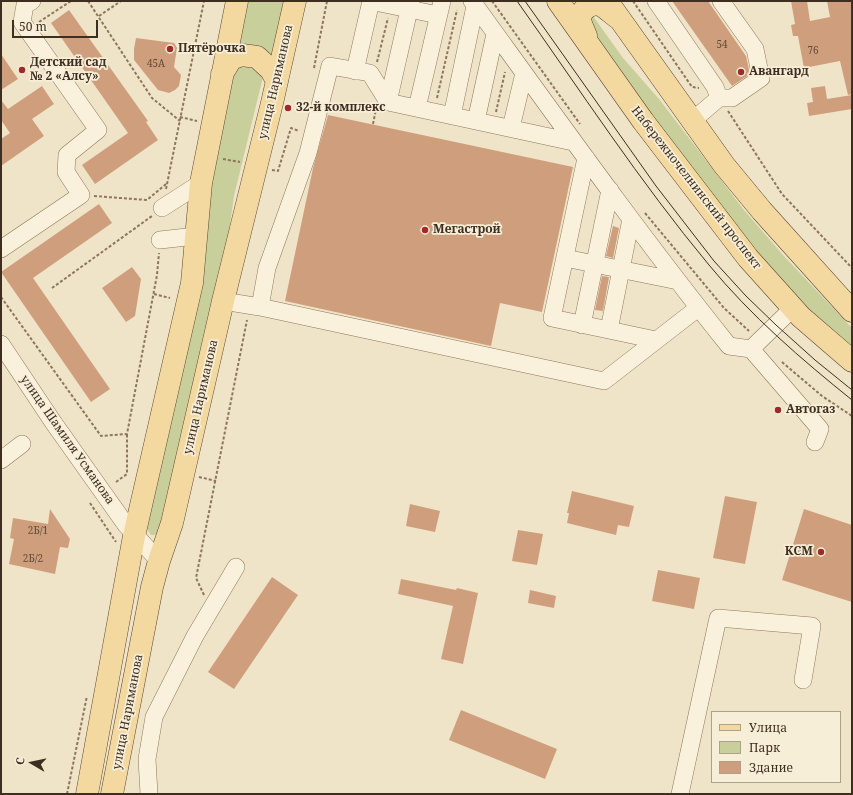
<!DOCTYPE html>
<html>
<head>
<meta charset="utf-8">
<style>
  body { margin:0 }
  #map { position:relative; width:853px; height:795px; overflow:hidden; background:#f0e4c8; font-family:"Noto Serif",serif }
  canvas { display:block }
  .frame { position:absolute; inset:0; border:2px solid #3d2e20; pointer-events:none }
  .legend { position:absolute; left:711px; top:711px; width:130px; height:72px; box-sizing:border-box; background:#f7eed8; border:1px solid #ada18e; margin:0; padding:5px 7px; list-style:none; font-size:12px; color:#3d2e20 }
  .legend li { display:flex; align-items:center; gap:8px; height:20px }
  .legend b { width:20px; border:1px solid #ada18e }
  .north { position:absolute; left:12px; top:743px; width:40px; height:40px; -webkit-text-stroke:3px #f7eed8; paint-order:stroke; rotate:279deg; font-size:11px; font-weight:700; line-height:16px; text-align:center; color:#3d2e20 }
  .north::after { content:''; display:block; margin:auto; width:14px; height:18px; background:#3d2e20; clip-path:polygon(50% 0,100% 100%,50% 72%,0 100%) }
  .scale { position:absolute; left:12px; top:20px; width:86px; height:18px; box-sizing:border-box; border:2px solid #3d2e20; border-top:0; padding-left:5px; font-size:12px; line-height:14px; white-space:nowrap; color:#3d2e20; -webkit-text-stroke:3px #f7eed8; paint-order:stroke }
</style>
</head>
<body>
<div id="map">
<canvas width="853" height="795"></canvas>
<div class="frame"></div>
<ul class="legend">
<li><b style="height:5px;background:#f3d9a0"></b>Улица</li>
<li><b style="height:11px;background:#c9cf9b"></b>Парк</li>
<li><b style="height:11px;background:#cf9f7d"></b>Здание</li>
</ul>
<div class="north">С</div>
<div class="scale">50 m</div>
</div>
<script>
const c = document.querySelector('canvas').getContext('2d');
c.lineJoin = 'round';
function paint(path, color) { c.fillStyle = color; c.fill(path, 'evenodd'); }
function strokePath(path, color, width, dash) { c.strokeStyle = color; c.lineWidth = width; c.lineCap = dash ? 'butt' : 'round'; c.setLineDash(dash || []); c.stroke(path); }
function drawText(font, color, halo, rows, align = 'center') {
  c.font = font + ' "Noto Serif",serif'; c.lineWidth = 3.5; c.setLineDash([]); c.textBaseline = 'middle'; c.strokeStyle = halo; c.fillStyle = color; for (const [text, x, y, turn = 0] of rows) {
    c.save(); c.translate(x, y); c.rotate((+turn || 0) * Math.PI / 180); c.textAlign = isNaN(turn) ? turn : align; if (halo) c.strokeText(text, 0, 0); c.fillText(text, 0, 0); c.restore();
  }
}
const green = new Path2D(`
  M242 1H286L273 61 234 50Z
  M593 16 623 58 659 99 744 210 783 255 852 328V348L815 316 773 274 608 60 586 18Z
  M250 62 263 77 234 196 224 267 159 532 155 535H151L145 527 212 173 234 66Z`);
const building = new Path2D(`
  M672 1H708L746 56 750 74 732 86Z
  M791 1H807L810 21 830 17 827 1H852V94L848 95 840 61 804 68 798 36H793L791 25 795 24Z
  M69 10 148 121 146 122 158 140 95 184 82 165 128 133 51 23Z
  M136 38 174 43 177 48 174 67 181 75 179 86 175 90 169 93 158 90 134 60V49Z
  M1 54 18 79 1 90Z
  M42 86 54 104 32 119 44 136 1 166V139L10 133 1 120V100L8 109Z
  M825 86 827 99 852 95V109L809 116 807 103 813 102 811 88Z
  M328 115 573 167 542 312 500 303 491 346 285 301 313 168Z
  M99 204 112 223 33 278 110 389 91 402 1 272Z
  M613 226 619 228 613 258 606 256Z
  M132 267 141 279 135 316 126 322 102 288Z
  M602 276 609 277 603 311 595 310Z
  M572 491 634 506 629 527 618 525 616 535 567 523 569 513H567Z
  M725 496 757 502 745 564 713 558Z
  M410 504 440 511 435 532 406 526Z
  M50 509 70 539 68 548 60 547 55 574 9 564 14 539 10 538 13 518 48 524Z
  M804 509 852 525V602L782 580Z
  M518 530 543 534 537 565 512 561Z
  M658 570 700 578 694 609 652 601Z
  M272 577 298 595 234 689 208 672Z
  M401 579 456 590 457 588 478 593 463 664 441 659 453 606 398 594Z
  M530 590 556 596 554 608 528 603Z
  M461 710 557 749 545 779 449 740Z`);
const path = new Path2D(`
  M88 1 152 98 180 121
  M492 1 580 124
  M633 1 692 87 699 88
  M99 16 121 1
  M39 22 71 1
  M377 62 388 18
  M314 68 327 1
  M437 98 457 10
  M728 111 782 194 852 268
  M496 112 505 72
  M180 117 197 121
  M373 124 376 109
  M223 159 240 162
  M272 170 278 171 291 128 299 131
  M166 189 204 1
  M94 196 147 200 166 184
  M645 213 724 308 749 331
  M52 288 152 216
  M154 294 170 298
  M1 297 101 436 127 434 157 275 159 253
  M782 362 822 396 852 416
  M199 477 216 481
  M116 482 127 474V434
  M90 503 116 542
  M204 595 196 578 247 320
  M67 794 87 696`);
const minor = new Path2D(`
  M370 1 438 15
  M472 1C556 117 639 234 729 346L751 349 793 308
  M656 1 715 87 719 98 692 121
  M355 71 371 1
  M719 98H732L761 78 755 49 721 1
  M388 102 411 1
  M417 108 442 1
  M452 116 475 6
  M476 121 495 34
  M511 128 524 73
  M586 158 552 318 656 340
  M162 208 201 183
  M160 240 196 236
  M1 249 81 195 66 172 67 155 98 130 22 22 25 5 32 1
  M565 258 678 281
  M223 301 260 307 267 268 308 153 330 66 370 73 388 102 573 142
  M260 307 604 381 698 308
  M582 325 610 190
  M609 330 631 219
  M1 344 53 422 126 525 159 561
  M751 349 820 429 815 442
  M1 460 22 444
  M149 794 147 759 154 717 195 636 236 567
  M680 794 718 618 812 626 803 680`);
const major = new Path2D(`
  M558 1 643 121 748 258 801 317 852 361
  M607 1 724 165 762 211 852 311
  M586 36 579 19C582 10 589 2 600 5 606 7 613 15 618 18
  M222 74 231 59 242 55 257 57 271 70 277 81
  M87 794 134 536 192 283 201 183 237 1
  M112 794 152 587 159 561 172 523 223 301 272 103 295 1`);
const tram = new Path2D(`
  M517 1C580 90 640 182 709 265 751 316 801 359 852 400
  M525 1 656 186 714 261 746 296 776 325 815 360 852 390`);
const markers = [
  [170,49,4,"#9e2a2b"],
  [22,70,4,"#9e2a2b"],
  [741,72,4,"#9e2a2b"],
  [288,108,4,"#9e2a2b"],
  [425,230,4,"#9e2a2b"],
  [778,410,4,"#9e2a2b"],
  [821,552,4,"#9e2a2b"]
];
const numberNames = [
  ["54",722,45],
  ["76",813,51],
  ["45А",156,64],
  ["2Б/1",38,531],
  ["2Б/2",33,559]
];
const poiNames = [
  ["Пятёрочка",178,49],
  ["Детский сад",30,63],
  ["№ 2 «Алсу»",30,77],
  ["Авангард",749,72],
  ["32-й комплекс",296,108],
  ["Мегастрой",433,230],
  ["Автогаз",786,410],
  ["КСМ",813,552,"right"]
];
const streetNames = [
  ["улица Нариманова",276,82,-77],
  ["Набережночелнинский проспект",696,188,52],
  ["улица Нариманова",201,397,-77],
  ["улица Шамиля Усманова",67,440,55],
  ["улица Нариманова",128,712,-79]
];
paint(green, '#c9cf9b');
paint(building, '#cf9f7d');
strokePath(minor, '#8d765c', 18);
strokePath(major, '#5b4430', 23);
strokePath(path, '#8d765c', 2, [3, 2]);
strokePath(minor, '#faf1dc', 17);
strokePath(major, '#f3d9a0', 22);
strokePath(tram, '#3d2e20', 1);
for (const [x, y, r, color] of markers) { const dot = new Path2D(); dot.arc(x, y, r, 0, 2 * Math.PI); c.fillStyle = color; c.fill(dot); strokePath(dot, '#f7eed8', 1.5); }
drawText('10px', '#624a37', null, numberNames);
drawText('bold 12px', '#3d2e20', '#f7eed8', poiNames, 'left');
drawText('12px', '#3d2e20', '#f7eed8', streetNames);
</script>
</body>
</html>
